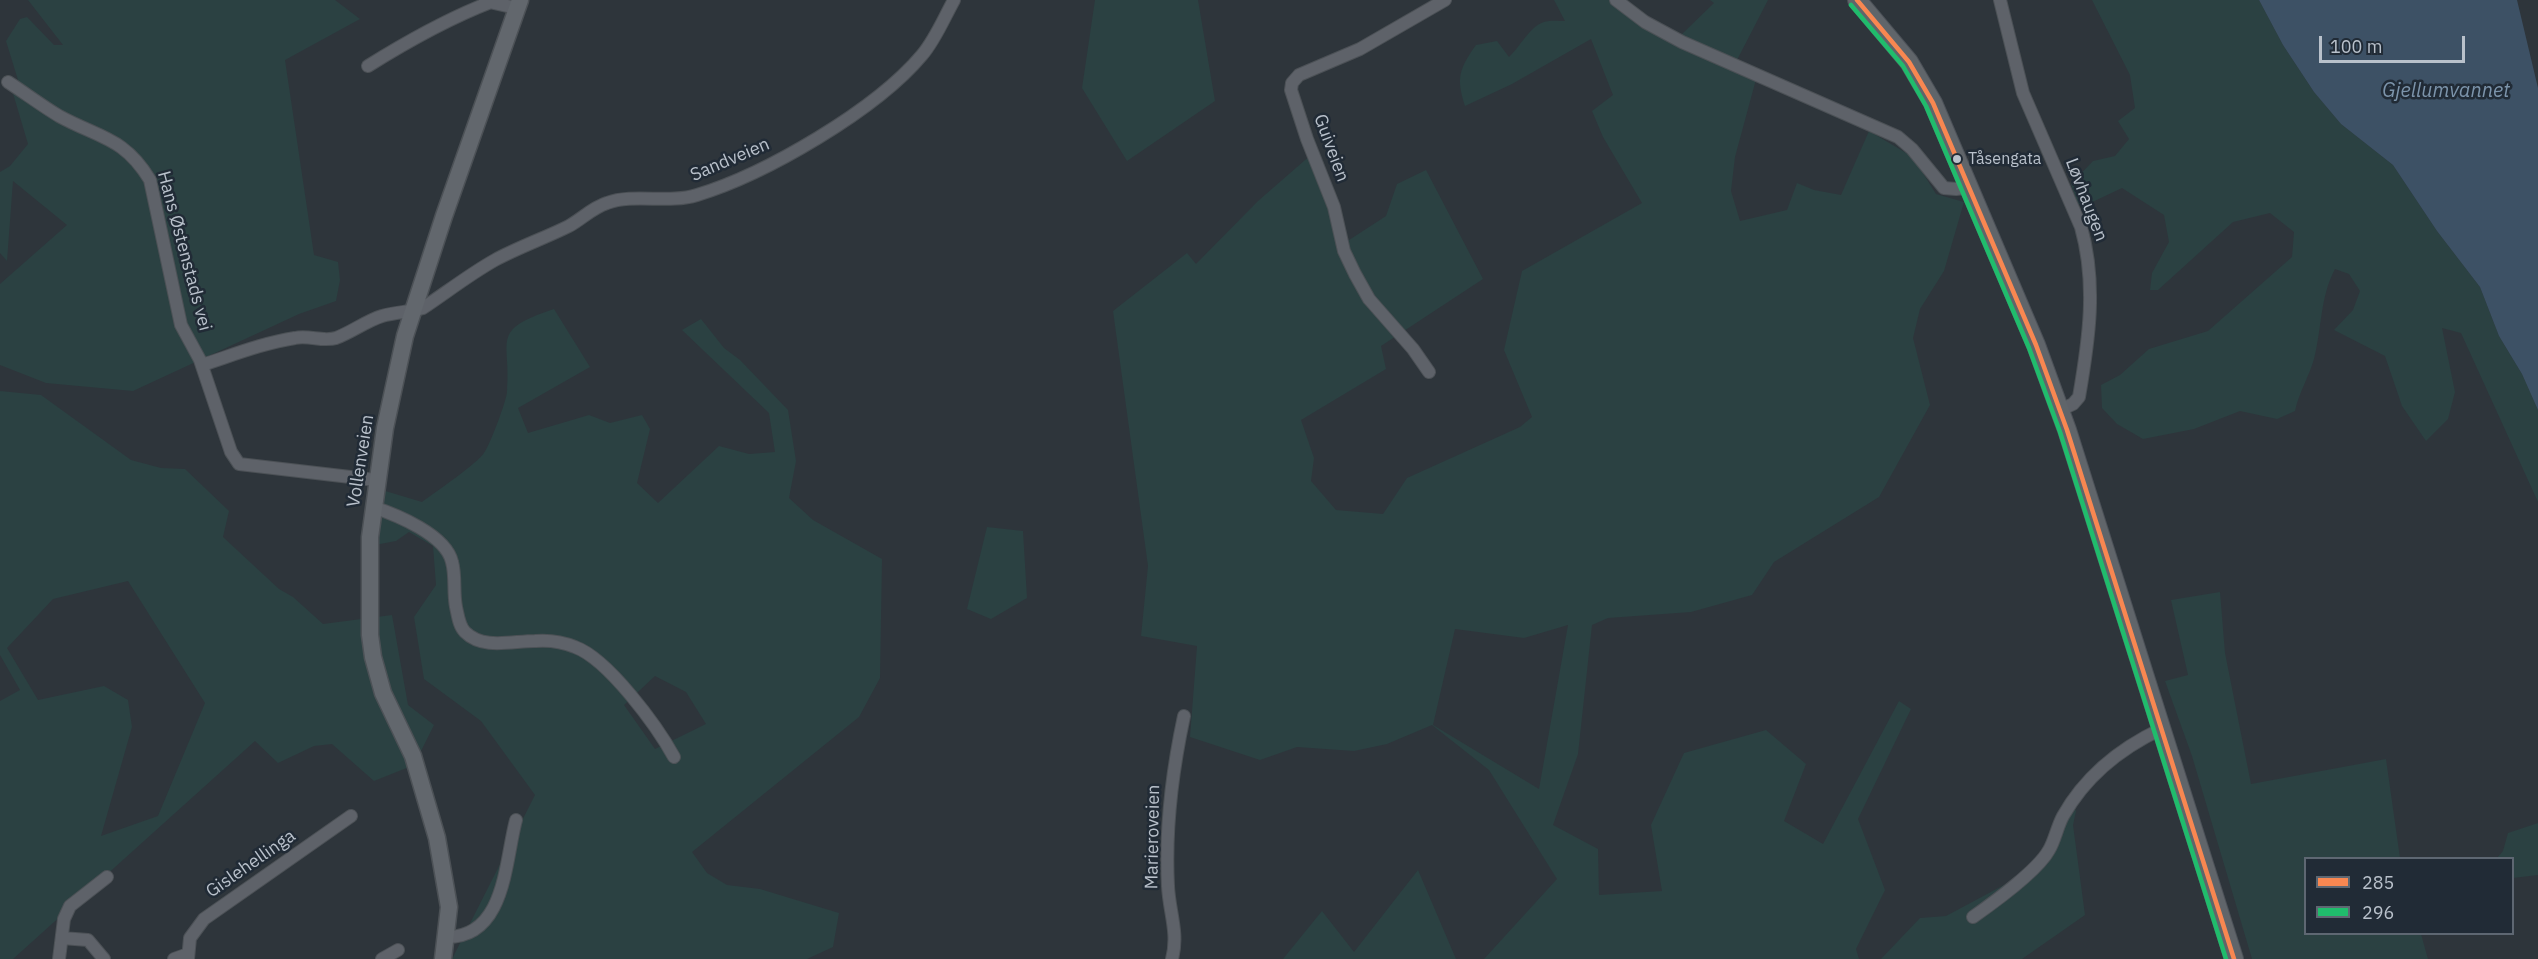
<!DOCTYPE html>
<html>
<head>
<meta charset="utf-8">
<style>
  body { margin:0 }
  #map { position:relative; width:2538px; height:959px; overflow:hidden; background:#2e353b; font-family:"IBM Plex Sans",sans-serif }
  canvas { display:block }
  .legend { position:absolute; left:2304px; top:857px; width:210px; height:78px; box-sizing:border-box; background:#212b36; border:2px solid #5e6772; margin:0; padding:8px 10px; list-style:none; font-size:18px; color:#b9c1cb }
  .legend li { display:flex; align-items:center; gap:12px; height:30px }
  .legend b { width:30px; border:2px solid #5e6772 }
  .scale { position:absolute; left:2319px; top:36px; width:146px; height:27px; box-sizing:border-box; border:3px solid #b9c1cb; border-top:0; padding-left:8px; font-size:18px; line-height:21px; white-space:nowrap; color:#b9c1cb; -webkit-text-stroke:4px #212b36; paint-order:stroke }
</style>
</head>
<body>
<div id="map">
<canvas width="2538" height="959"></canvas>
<ul class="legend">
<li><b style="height:8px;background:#f88751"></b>285</li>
<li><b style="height:8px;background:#20bc6c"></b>296</li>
</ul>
<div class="scale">100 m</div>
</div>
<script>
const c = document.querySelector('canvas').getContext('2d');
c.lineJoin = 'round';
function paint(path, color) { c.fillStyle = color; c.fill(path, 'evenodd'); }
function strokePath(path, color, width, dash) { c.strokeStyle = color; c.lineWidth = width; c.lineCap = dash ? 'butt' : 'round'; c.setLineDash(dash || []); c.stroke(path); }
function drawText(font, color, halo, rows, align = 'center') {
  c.font = font + ' "IBM Plex Sans",sans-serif'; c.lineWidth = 5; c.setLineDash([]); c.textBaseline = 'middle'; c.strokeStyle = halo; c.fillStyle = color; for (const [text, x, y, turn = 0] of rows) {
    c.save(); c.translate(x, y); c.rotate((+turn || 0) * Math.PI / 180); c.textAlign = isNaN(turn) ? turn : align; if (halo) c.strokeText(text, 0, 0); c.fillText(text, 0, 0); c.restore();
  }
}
const green = new Path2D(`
  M28 0H335L360 19 285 60 314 255 338 262 340 280 336 301 299 314 133 391 46 383 0 365V284L67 225 13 181 7 261 0 253V172L10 166 28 144 12 90 18 80 6 41 20 19 27 17 54 45H63Z
  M1095 0H1198L1215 101 1127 161 1082 88Z
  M1554 0H1615L1653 25 1758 72 1735 157 1731 191 1740 221 1787 210 1797 183 1814 190 1841 195 1869 131 1913 157 1936 194 1964 202 1944 271 1920 309 1913 338 1930 405 1879 497 1774 562 1752 595 1691 612 1608 618 1592 625 1578 754 1553 825 1598 849 1599 895 1662 891 1651 825 1684 753 1766 730 1806 764 1784 821 1823 844 1899 701 1911 709 1858 819 1885 890 1856 949 1859 959H1484L1557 879 1489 770 1432 725 1387 744 1354 751 1297 747 1260 760 1190 737 1197 646 1141 636 1148 566 1113 311 1187 253 1196 264 1258 201 1312 154 1346 242 1386 216 1397 184 1426 170 1483 279 1381 346 1386 369 1301 420 1314 458 1311 481 1336 510 1383 514 1407 478 1520 427 1532 417 1504 350 1522 271 1642 203 1603 137 1592 111 1613 95 1591 39 1512 84 1465 106C1456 78 1459 69 1476 45L1497 41 1509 57C1520 47 1530 26 1544 22 1550 20 1559 21 1565 21ZM1568 625 1539 789 1433 725 1455 629 1524 638Z
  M1710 0H1768L1737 60 1680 36 1714 3Z
  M2092 0H2259L2283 45 2314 92 2341 124 2393 165 2437 231 2480 287 2499 336 2522 374 2538 410V502L2461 333 2442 328 2455 392 2448 419 2426 441 2402 406 2385 356 2334 330 2353 310 2360 291 2349 274 2335 269C2320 297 2322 328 2314 359 2309 377 2299 392 2295 411L2277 419 2240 411 2194 429 2143 439 2117 424 2102 408 2101 385 2120 375 2149 349 2208 331 2292 257 2294 232 2270 213 2233 222 2158 290H2150L2152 273 2169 242 2164 215 2122 188 2084 206 2077 203 2071 184 2093 161 2115 156 2129 139 2118 121 2135 108 2130 75Z
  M554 309 590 367 518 408 528 433 589 415 610 423 642 415 650 429 637 483 658 503 719 446 749 454 775 452 769 413 682 330 701 319 724 348 740 360 788 410 796 461 789 498 813 520 882 559 880 678 859 717 692 852 707 873 727 885 760 889 839 913 833 947 807 959H452L535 795 481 721 424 679 414 617 436 585 433 546 409 532 396 541 375 545 382 490 422 502C434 493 478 463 484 453 490 445 506 402 507 392 512 339 488 331 554 309ZM655 676 686 692 706 724 655 749 624 705Z
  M0 391 41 395 131 460 161 468 185 469 229 511 223 537 279 589 293 597 323 624 392 615 408 705 434 725 414 765 374 781 332 744 314 746 278 763 255 741 13 959H0V701L20 690 0 655ZM128 581 205 703 158 816 101 836 132 727 128 700 104 686 38 700 7 648 53 599Z
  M987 527 1023 531 1027 598 991 619 967 609Z
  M2220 592 2225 653 2251 784 2386 759 2400 858H2306V934H2421L2428 959H2252L2192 756 2165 681 2188 675 2171 600Z
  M2074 807 2076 811 2073 825 2085 915 2022 959H1881L1920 918 1946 916 2032 870Z
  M2538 823V875L2513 878 2512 858H2497L2503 851 2508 833Z
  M1418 870 1456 959H1283L1322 911 1354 952Z`);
const water = new Path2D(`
  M2259 0H2517L2538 88V410L2522 374 2499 336 2480 287 2437 231 2393 165 2341 124 2314 92 2283 45Z`);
const minor = new Path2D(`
  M1616 0 1645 22 1682 42 1898 137 1912 149 1944 188 1956 189 1971 187
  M2000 0 2023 93 2081 227C2097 284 2089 339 2079 397L2073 404 2060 410
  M485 1 516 8
  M368 66C408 41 447 19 491 2
  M8 82C25 93 42 106 59 116 99 138 124 137 150 180L181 325 200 360 231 452 239 464 376 480
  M202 365C233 355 263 343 295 338 309 335 323 342 336 338 352 332 366 321 382 316 396 312 410 312 423 308 447 292 470 274 495 260 519 247 545 238 569 226 583 218 592 208 607 203 634 193 668 204 697 195 766 174 876 110 922 55 935 40 944 18 954 0
  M1429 372 1413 349 1369 299 1355 274 1344 251 1334 207 1307 139 1291 90 1292 83 1299 75 1360 49 1445 0
  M373 507C397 515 446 535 452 562 456 576 453 592 456 607 458 616 459 626 465 632 483 650 512 641 535 641 547 640 563 642 575 647 608 659 657 726 674 757
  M1973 917C1993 903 2038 870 2049 850 2055 840 2057 827 2063 816 2085 777 2121 748 2161 729
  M447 937C506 937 505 860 516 820
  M62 938 88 940 104 959
  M59 959 64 919 70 906 107 877
  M174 959 188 954
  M188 959 190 938 204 919 351 816
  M382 959 398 950
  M1172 959C1179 933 1169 911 1168 886 1165 829 1172 772 1184 716`);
const secondary = new Path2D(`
  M443 959 449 907 437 838 413 756 383 693 373 657 370 635V537L385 428 405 336 444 216 520 0`);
const primary = new Path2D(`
  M1857 0 1909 62 1933 103 2036 345 2067 430 2234 959`);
const bus1 = new Path2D(`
  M1857 0 1909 62 1933 103 2036 345 2067 430 2234 959`);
const bus2 = new Path2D(`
  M1851 5 1903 66 1926 106 2029 348 2060 432 2226 959`);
const markers = [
  [1957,159,5,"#b9c1cb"]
];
const busNames = [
  ["Tåsengata",1968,159]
];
const streetNames = [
  ["Guiveien",1331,148,70],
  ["Sandveien",730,160,-23],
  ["Løvhaugen",2086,200,69],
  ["Hans Østenstads vei",184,251,75],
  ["Vollenveien",361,461,-81],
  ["Marieroveien",1153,837,-89],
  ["Gislehellinga",251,864,-35]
];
const waterNames = [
  ["Gjellumvannet",2446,91]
];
paint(green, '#2b4142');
paint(water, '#3d5165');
strokePath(minor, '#4c5156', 14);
strokePath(secondary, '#4c5156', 19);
strokePath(primary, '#4c5158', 20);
strokePath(minor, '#5e6269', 12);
strokePath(secondary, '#62676d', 16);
strokePath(primary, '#60656a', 18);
strokePath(bus1, '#f88751', 4.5);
strokePath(bus2, '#20bc6c', 4.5);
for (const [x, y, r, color] of markers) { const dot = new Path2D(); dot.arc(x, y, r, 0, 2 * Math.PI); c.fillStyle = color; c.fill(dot); strokePath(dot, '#212b36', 2); }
drawText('16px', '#b9c1cb', '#212b36', busNames, 'left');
drawText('18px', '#b9c1cb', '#212b36', streetNames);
drawText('italic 20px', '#7c94ab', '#212b36', waterNames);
</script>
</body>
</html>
